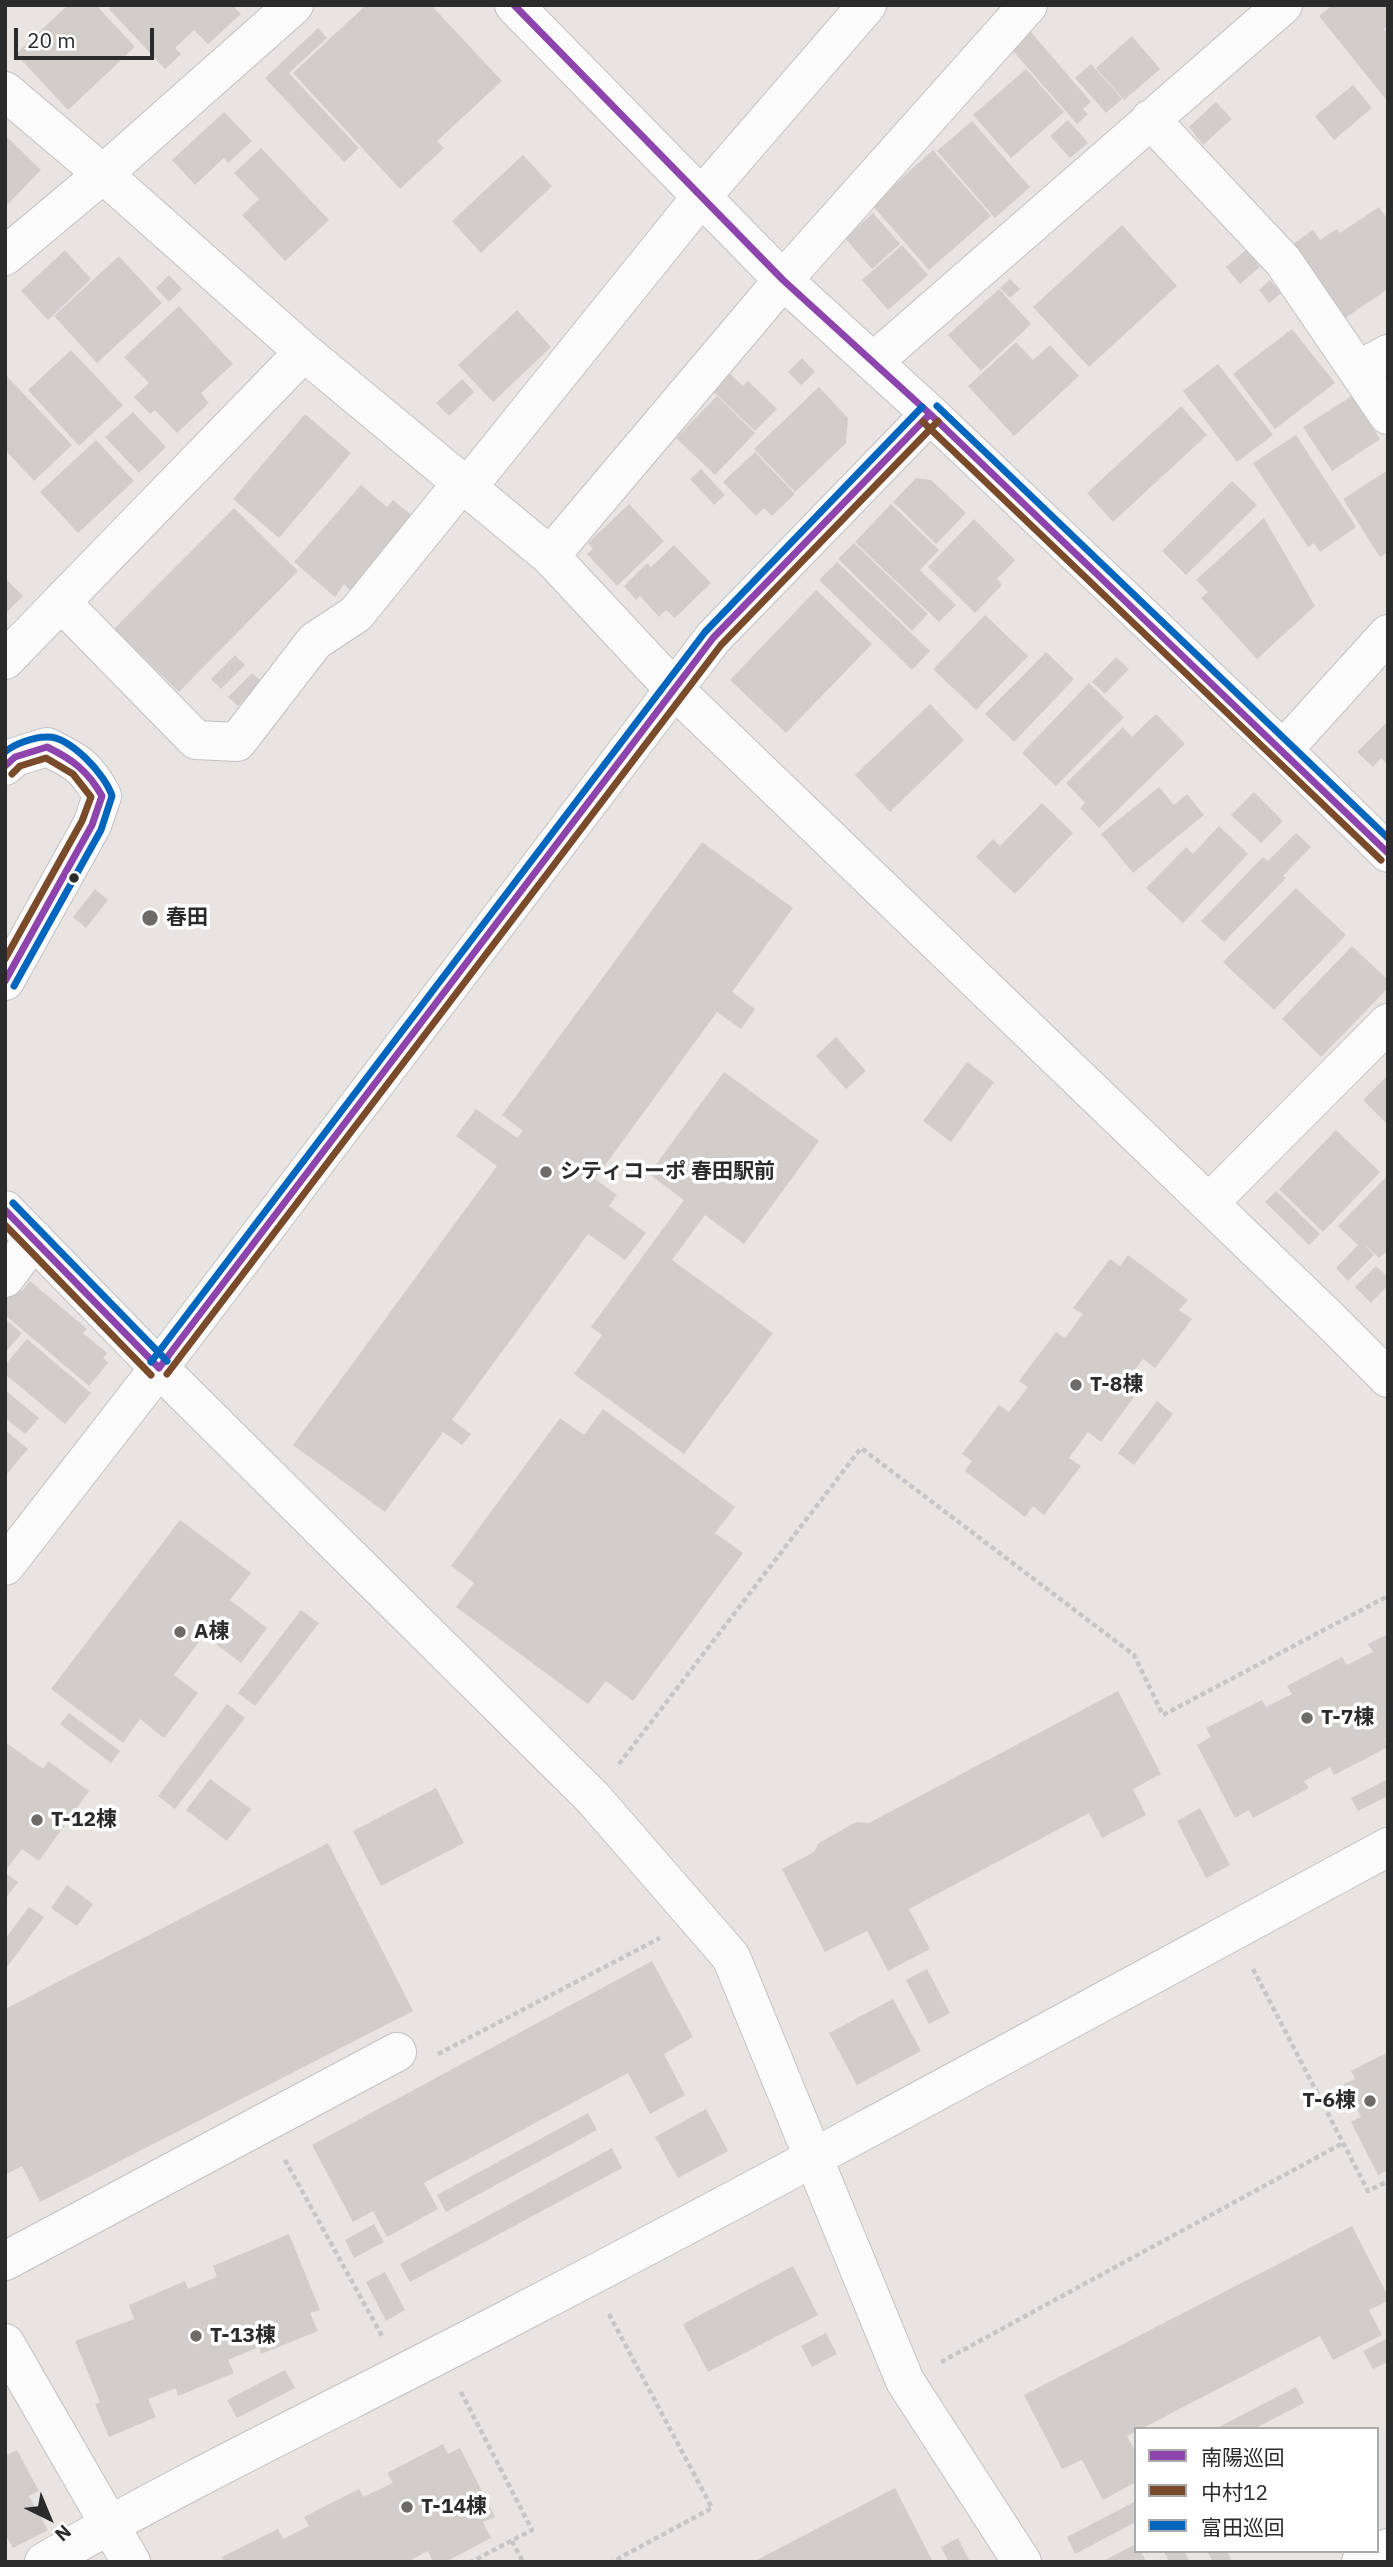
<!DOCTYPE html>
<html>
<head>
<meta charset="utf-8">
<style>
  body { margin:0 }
  #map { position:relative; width:1393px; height:2567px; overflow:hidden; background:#e8e4e2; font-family:"IBM Plex Sans","Noto Sans JP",sans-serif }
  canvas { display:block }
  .frame { position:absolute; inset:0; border:7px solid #2b2b2b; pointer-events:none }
  .legend { position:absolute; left:1134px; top:2427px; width:245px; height:126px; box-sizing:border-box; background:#fff; border:2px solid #aaa; margin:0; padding:9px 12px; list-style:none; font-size:21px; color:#2b2b2b }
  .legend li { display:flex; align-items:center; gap:14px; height:35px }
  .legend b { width:35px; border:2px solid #aaa }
  .north { position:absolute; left:14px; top:2483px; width:70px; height:70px; -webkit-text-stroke:5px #fff; paint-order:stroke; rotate:137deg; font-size:19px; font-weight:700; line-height:28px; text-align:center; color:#2b2b2b }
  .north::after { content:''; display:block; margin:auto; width:24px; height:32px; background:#2b2b2b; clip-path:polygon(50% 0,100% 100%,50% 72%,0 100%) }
  .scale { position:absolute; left:14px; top:28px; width:140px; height:32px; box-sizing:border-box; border:4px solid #2b2b2b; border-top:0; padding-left:9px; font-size:21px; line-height:24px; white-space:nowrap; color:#2b2b2b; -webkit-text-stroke:5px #fff; paint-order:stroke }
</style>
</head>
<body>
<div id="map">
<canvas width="1393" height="2567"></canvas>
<div class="frame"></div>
<ul class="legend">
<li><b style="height:9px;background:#8e44ad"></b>南陽巡回</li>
<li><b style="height:9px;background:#7a4b2a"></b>中村12</li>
<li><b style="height:9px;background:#0065bd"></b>富田巡回</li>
</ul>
<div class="north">N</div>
<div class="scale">20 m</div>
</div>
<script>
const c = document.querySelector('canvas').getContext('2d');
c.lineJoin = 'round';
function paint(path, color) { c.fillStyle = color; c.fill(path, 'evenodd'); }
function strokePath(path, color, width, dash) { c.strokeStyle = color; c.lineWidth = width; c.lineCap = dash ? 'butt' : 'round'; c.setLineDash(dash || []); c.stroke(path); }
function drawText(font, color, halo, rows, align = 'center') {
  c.font = font + ' "IBM Plex Sans","Noto Sans JP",sans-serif'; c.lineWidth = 7; c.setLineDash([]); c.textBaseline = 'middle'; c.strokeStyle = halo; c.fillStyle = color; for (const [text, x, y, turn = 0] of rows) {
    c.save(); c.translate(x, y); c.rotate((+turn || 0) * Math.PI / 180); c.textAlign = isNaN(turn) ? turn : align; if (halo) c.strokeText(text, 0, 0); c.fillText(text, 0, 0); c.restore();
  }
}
const building = new Path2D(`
  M68 5H96L135 47 68 110 16 54Z
  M113 5H232L241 14 208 44 194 30 175 48 181 54 165 69 109 9Z
  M366 5H431L502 81 437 141 444 148 400 189 293 73Z
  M1333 5H1388V27L1384 29 1388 34V102L1319 16Z
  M1025 25 1091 102 1083 109 1088 114 1077 124 1005 42Z
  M318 28 327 38 289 73 359 148 344 162 265 78Z
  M1132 36 1160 69 1124 100 1096 68Z
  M1091 64 1122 99 1106 113 1075 78Z
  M1026 69 1064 112 1011 158 973 115Z
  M1353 85 1372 108 1334 140 1315 116Z
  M1216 102 1232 119 1203 145 1189 127Z
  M224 112 252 141 228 163 224 158 195 185 172 160Z
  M1068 120 1088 143 1070 158 1050 136Z
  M972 121 1030 187 995 218 937 151Z
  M5 135 41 170 7 205 5 203Z
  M261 148 329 220 285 261 242 215 259 199 234 173Z
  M933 150 991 216 929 270 872 205Z
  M523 155 552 186 481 253 452 221Z
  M1379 207 1388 220V289L1336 324 1286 249 1313 230 1320 240 1337 229 1340 233Z
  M873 213 900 244 872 269 845 238Z
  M1122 225 1177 286 1089 367 1033 307Z
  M902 245 928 275 888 310 862 280Z
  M65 250 91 279 48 320 21 291Z
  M1246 250 1260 267 1240 284 1226 267Z
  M119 256 162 303 97 363 54 316Z
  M169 275 182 289 169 302 156 288Z
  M1010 279 1020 289 1010 298 1000 288Z
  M1270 280 1281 293 1269 303 1259 290Z
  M999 289 1031 324 981 371 948 335Z
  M179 306 233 364 201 393 209 403 177 433 155 410 150 414 134 397 149 383 124 357Z
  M517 310 551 347 493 402 458 365Z
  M1292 329 1335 383 1275 429 1233 374Z
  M1016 342 1033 360 1050 345 1079 376 1014 436 968 386Z
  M71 350 123 405 79 446 28 390Z
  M802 358 815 372 801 385 788 372Z
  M1218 364 1273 435 1237 462 1183 391Z
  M5 374 72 445 34 481 5 450Z
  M730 374 743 386 748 381 777 409 755 431 714 392Z
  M462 379 474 392 449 416 436 403Z
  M819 387 848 418 846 443 795 492 754 449Z
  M717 396 755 433 715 475 676 438Z
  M1352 396 1380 439 1332 471 1303 427Z
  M1181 406 1207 435 1113 522 1087 493Z
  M133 412 166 447 139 473 105 437Z
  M305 414 351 453 279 538 233 499Z
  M1296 435 1356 527 1320 552 1314 543 1308 547 1253 463Z
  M96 440 134 481 78 533 40 492Z
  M755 452 795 494 772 516 764 508 756 516 723 482Z
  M701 469 725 495 714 505 690 479Z
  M1388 470V552L1380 557 1343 499Z
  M916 478 931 480 966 513 936 544 893 502Z
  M1232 481 1257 505 1186 575 1162 551Z
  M361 485 387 507 393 500 413 516 350 590 344 584 335 597 294 562Z
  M629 504 664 541 617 586 587 554 593 549 588 543Z
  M891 504 939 550 920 570 956 605 939 622 855 542Z
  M234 508 298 571 179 692 114 629Z
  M1264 518 1315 606 1257 659 1201 598 1208 592 1196 580Z
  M974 519 1015 560 997 579 1002 585 975 613 928 567Z
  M854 543 928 614 912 631 838 559Z
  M674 545 711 583 675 618 666 610 659 617 640 596 636 600 624 586 647 563 651 567Z
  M837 562 930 651 912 670 819 580Z
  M5 578 23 596 5 614Z
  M816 590 872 644 786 733 730 680Z
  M985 615 1028 656 976 710 933 669Z
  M1046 652 1074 679 1014 742 985 714Z
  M235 655 245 665 221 689 211 679Z
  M1116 657 1129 669 1105 694 1092 682Z
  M252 673 262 682 238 706 228 697Z
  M1089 683 1124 717 1056 786 1022 753Z
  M930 704 964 740 890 812 855 775Z
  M1156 714 1185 744 1099 828 1080 808 1085 803 1066 783 1123 727 1132 737Z
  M1388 721V765L1381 758 1373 767 1357 752Z
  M1159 787 1174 805 1187 794 1204 815 1133 873 1101 834Z
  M1254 792 1283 821 1261 843 1231 815Z
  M1042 803 1073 833 1015 894 976 857 993 839 1000 846Z
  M1219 826 1248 854 1183 923 1146 888 1186 847 1193 854Z
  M1296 833 1311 847 1283 876 1286 878 1224 942 1201 921 1263 857 1268 861Z
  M702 842 793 908 732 992 755 1009 741 1029 717 1012 595 1179 617 1195 609 1206 646 1233 625 1260 588 1234 452 1420 471 1434 462 1445 443 1432 385 1512 293 1445 497 1166 456 1136 476 1109 517 1138 523 1131 502 1115Z
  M1296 888 1346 935 1274 1010 1223 962Z
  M95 889 108 900 86 928 73 917Z
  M1352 946 1388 980V988L1321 1057 1282 1019Z
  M836 1037 866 1071 846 1089 816 1056Z
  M967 1062 994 1082 951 1142 923 1121Z
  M724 1072 819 1141 744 1244 705 1215 672 1260 773 1333 684 1454 574 1374 602 1335 591 1327 684 1200 649 1174Z
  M1388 1075V1125L1363 1100Z
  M1336 1130 1380 1172 1323 1232 1279 1189Z
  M1388 1175V1250L1379 1258 1361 1241 1374 1255 1348 1281 1336 1268 1358 1245 1338 1226Z
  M1276 1191 1320 1234 1309 1245 1265 1202Z
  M1128 1255 1188 1300 1179 1310 1192 1319 1155 1368 1143 1359 1125 1383 1137 1393 1101 1442 1088 1432 1069 1458 1081 1466 1044 1515 1033 1506 1025 1517 965 1471 972 1461 962 1454 999 1405 1009 1412 1028 1387 1019 1381 1056 1332 1065 1338 1083 1314 1073 1308 1110 1259 1120 1266Z
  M1376 1266 1388 1277V1285L1371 1303 1355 1287Z
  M30 1281 87 1329 83 1333 107 1353 103 1358 108 1363 89 1386 5 1315V1299L16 1286 22 1291Z
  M5 1319 22 1333 5 1353Z
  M27 1339 91 1393 65 1424 5 1374V1365Z
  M5 1390 39 1418 25 1434 5 1418Z
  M1157 1401 1173 1414 1134 1465 1118 1453Z
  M603 1409 735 1507 715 1533 743 1553 633 1701 606 1681 588 1704 456 1607 474 1583 451 1566 560 1418 584 1435Z
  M5 1430 28 1449 5 1476Z
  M180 1520 251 1573 230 1600 267 1628 241 1663 204 1635 174 1675 198 1693 164 1738 140 1719 123 1743 51 1689Z
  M301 1610 319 1623 255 1706 238 1693Z
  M1388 1634V1737L1385 1738 1388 1747 1334 1775 1330 1767 1304 1781 1309 1788 1253 1818 1249 1810 1235 1818 1197 1745 1211 1737 1206 1728 1262 1700 1266 1707 1292 1694 1287 1686 1342 1657 1347 1665 1373 1652 1368 1644Z
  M1118 1691 1161 1774 1133 1789 1146 1815 1102 1838 1089 1813 909 1909 930 1949 888 1971 867 1931 825 1952 782 1869 814 1852 819 1843 856 1822 869 1823Z
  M227 1704 245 1718 175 1809 158 1796Z
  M69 1713 120 1751 111 1763 60 1724Z
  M5 1742 43 1769 48 1761 89 1791 39 1861 22 1849 5 1871Z
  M210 1779 251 1809 227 1841 186 1810Z
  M1388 1779V1796L1358 1811 1351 1798Z
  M436 1788 464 1843 381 1886 353 1831Z
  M1200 1808 1230 1865 1206 1878 1177 1821Z
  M328 1843 413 2011 40 2202 22 2166 5 2175V2009Z
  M5 1873 18 1882 5 1899Z
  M67 1885 93 1904 77 1926 51 1908Z
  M29 1907 44 1917 5 1970V1939Z
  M652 1961 693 2037 664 2054 685 2095 650 2114 628 2073 424 2183 438 2209 387 2237 373 2211 353 2222 312 2145Z
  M927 1969 950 2013 929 2024 906 1980Z
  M893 1999 921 2051 857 2085 829 2033Z
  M1388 2052V2170L1378 2175 1351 2122 1361 2117 1344 2084 1355 2079 1351 2071Z
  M706 2109 728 2151 678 2178 655 2137Z
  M588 2113 597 2130 446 2212 437 2195Z
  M612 2148 622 2168 410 2282 400 2264Z
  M374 2224 384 2242 354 2258 345 2240Z
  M1352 2226 1388 2296V2301L1369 2310 1382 2335 1333 2360 1320 2336 1141 2429H1136V2431L1127 2436 1136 2453V2482L1103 2500 1082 2460 1062 2469 1024 2395Z
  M289 2234 320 2310 310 2313 318 2331 261 2354 259 2347 228 2360 234 2373 178 2396 176 2388 148 2399 156 2417 109 2437 95 2404 100 2402 75 2341 134 2319 129 2305 185 2281 188 2289 217 2277 213 2266Z
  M793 2266 818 2315 708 2372 683 2324Z
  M385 2272 405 2310 386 2321 366 2282Z
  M826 2333 837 2354 812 2367 801 2346Z
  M1388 2338V2362L1373 2369 1363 2351Z
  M285 2370 295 2388 237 2418 227 2400Z
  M1296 2387 1304 2403 1254 2429H1215Z
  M443 2444 448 2454 460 2448 495 2517 483 2522 491 2538 445 2562H433L428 2551 407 2562H224L222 2557 278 2529 283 2539 309 2526 304 2517 359 2489 363 2497 393 2483 387 2473Z
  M17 2450 39 2491 29 2496 48 2530 13 2548 5 2534V2456Z
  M895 2488 933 2562H753Z
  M1136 2501V2522L1075 2554 1067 2537Z
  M958 2538 970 2562H949L941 2547Z
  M1136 2544V2551H1141L1146 2562H1101Z
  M1164 2551H1184L1190 2562H1169Z
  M1207 2551H1227L1232 2562H1213Z`);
const path = new Path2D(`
  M619 1764 861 1448 1134 1655 1163 1715 1388 1596
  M1253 1969 1368 2191 1388 2181
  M438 2054 660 1938
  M285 2160 382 2336
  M609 2314 712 2508 612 2562
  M941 2362 1343 2143
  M461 2392 532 2530 471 2562
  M512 2541 523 2562`);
const minor = new Path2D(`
  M514 5 783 280 930 414 1283 750 1388 853
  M5 91 103 174 304 352 550 556 674 689 1329 1319 1388 1378
  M1150 119 1283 261 1388 415
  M5 256 103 174 294 5
  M873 362 1283 5
  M1359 370 1388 354
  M466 489 702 196 867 5
  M550 556 783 280 1028 5
  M61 602 196 740 237 742 315 641 356 614 461 484
  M5 660 304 352
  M1283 750 1388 634
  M5 766 15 757 47 747C76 761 87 767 102 796L92 825 5 981
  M1209 1203 1388 1023
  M5 1210 159 1368 593 1798 731 1957 905 2381 1022 2562
  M5 1278 34 1239
  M5 1566 159 1368 713 638 930 414
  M5 2261 397 2052
  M5 2343 131 2562
  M44 2562C196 2474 356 2399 512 2317 806 2164 1096 2005 1388 1847
  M1361 2562 1388 2548`);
const bus1 = new Path2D(`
  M514 5 783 280 930 414 1388 853
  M5 766 15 757 47 747C72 759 88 771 102 796L92 825 5 981
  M5 1210 159 1368
  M159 1368 713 638 930 414`);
const bus2 = new Path2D(`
  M923 422 1381 860
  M5 959 82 821 91 797 73 774 46 758 20 766 12 774
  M5 1225 151 1375
  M167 1374 721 645 938 421`);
const bus3 = new Path2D(`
  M937 406 1388 838
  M5 752C14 744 34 737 46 737 69 735 106 775 112 796L101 830 14 986
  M13 1203 167 1361
  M151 1362 705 632 922 407`);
const markers = [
  [74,878,6,"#2b2b2b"],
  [150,918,9,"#6d6c6b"],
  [546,1172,7,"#6d6c6b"],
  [1076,1385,7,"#6d6c6b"],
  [180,1632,7,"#6d6c6b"],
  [1307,1718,7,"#6d6c6b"],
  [37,1820,7,"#6d6c6b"],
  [1370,2101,7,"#6d6c6b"],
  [196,2336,7,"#6d6c6b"],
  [407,2507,7,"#6d6c6b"]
];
const poiNames = [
  ["春田",166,918],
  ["シティコーポ 春田駅前",560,1172],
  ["T-8棟",1090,1385],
  ["A棟",194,1632],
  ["T-7棟",1321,1718],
  ["T-12棟",51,1820],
  ["T-6棟",1356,2101,"right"],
  ["T-13棟",210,2336],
  ["T-14棟",421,2507]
];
paint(building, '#d0cdcb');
strokePath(minor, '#c3c1c2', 40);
strokePath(path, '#c6c6c6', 4.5, [5, 3.5]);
strokePath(minor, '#fcfbfb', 38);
strokePath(bus1, '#8e44ad', 7);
strokePath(bus2, '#7a4b2a', 7);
strokePath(bus3, '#0065bd', 7);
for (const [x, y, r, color] of markers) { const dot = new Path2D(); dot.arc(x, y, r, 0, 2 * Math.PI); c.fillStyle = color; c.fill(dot); strokePath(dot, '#fff', 2.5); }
drawText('bold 21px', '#2b2b2b', '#fff', poiNames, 'left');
</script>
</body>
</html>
